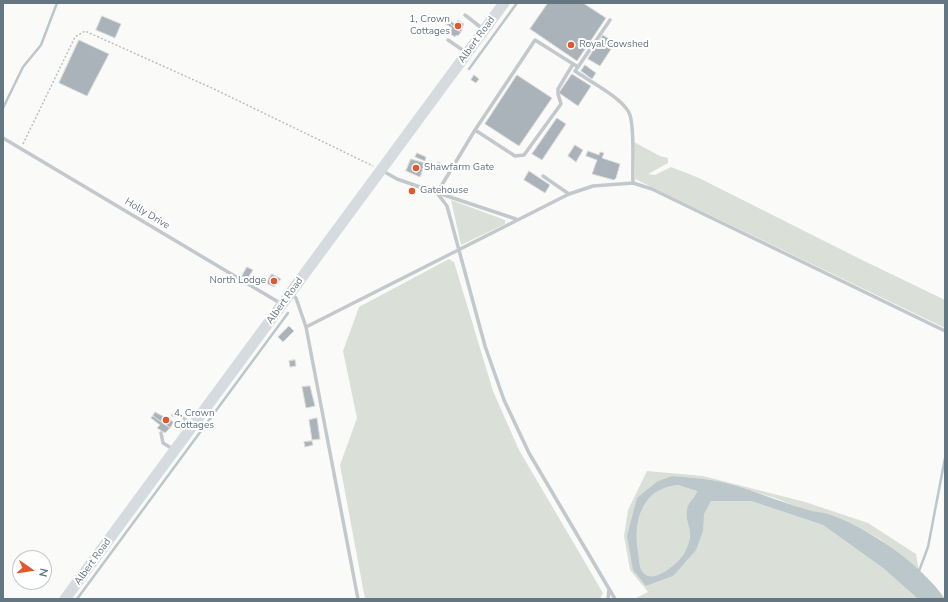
<!DOCTYPE html>
<html>
<head>
<meta charset="utf-8">
<style>
  body { margin:0 }
  #map { position:relative; width:948px; height:602px; overflow:hidden; background:#fafaf8; font-family:"Nunito Sans",sans-serif }
  canvas { display:block }
  .frame { position:absolute; inset:0; border:4px solid #657683; pointer-events:none }
  .north { position:absolute; left:12px; top:550px; width:40px; height:40px; box-sizing:border-box; background:#fff; border:1px solid #c1c8cd; border-radius:50%; rotate:103deg; font-size:11px; font-weight:700; line-height:16px; text-align:center; color:#657683 }
  .north::after { content:''; display:block; margin:auto; width:14px; height:18px; background:#e4572e; clip-path:polygon(50% 0,100% 100%,50% 72%,0 100%) }
</style>
</head>
<body>
<div id="map">
<canvas width="948" height="602"></canvas>
<div class="frame"></div>
<div class="north">N</div>
</div>
<script>
const c = document.querySelector('canvas').getContext('2d');
c.lineJoin = 'round';
function paint(path, color) { c.fillStyle = color; c.fill(path, 'evenodd'); }
function strokePath(path, color, width, dash) { c.strokeStyle = color; c.lineWidth = width; c.lineCap = dash ? 'butt' : 'round'; c.setLineDash(dash || []); c.stroke(path); }
function drawText(font, color, halo, rows, align = 'center') {
  c.font = font + ' "Nunito Sans",sans-serif'; c.lineWidth = 4; c.setLineDash([]); c.textBaseline = 'middle'; c.strokeStyle = halo; c.fillStyle = color; for (const [text, x, y, turn = 0] of rows) {
    c.save(); c.translate(x, y); c.rotate((+turn || 0) * Math.PI / 180); c.textAlign = isNaN(turn) ? turn : align; if (halo) c.strokeText(text, 0, 0); c.fillText(text, 0, 0); c.restore();
  }
}
const green = new Path2D(`
  M634 142 660 156 668 158V163L648 174 655 175 671 167 699 178 858 258 945 300V328L635 179Z
  M451 200 505 220V224L461 245Z
  M449 259 454 262 493 391 519 450 603 593 600 599H365L340 465 357 418 343 351 359 307Z
  M647 471 703 476 805 502 868 523 916 554 919 571 880 539 856 526 828 514 808 511 775 498 713 480 672 476 658 481 627 536 646 586 673 576 703 531V514L711 501H751L823 525 883 568 918 599H634L648 592 630 570 624 536 628 510Z
  M678 485 697 491C695 498 688 502 687 509 685 518 689 524 690 532 691 538 686 551 683 555 676 565 651 588 641 569 639 564 639 556 638 551 633 521 642 488 678 485Z`);
const water = new Path2D(`
  M672 476C685 477 699 478 712 480 745 486 776 501 808 510 814 512 822 512 828 514 868 527 922 565 945 599H918L883 568 823 525 751 501H711L704 514 703 531 696 550 673 576 646 586 633 570 627 536 637 498 658 481ZM678 485 697 491C695 498 688 502 687 509 685 518 689 524 690 533 691 538 686 551 683 555 676 565 650 588 641 569 639 564 639 556 638 551 633 521 642 488 678 485Z`);
const stream = new Path2D(`
  M469 69 517 3
  M3 108 23 67 41 45 57 3
  M919 571 928 547 945 458
  M77 599 288 313`);
const building = new Path2D(`
  M548 3H583L606 18 577 61 530 29Z
  M102 16 121 24 115 38 96 30Z
  M446 18 455 24 458 20 464 24 461 32 445 20Z
  M445 20 461 32 458 36 456 35 455 37 449 33 452 28 443 22Z
  M603 35 615 43 600 66 588 59Z
  M79 40 109 54 87 96 59 83Z
  M585 65 596 73 592 79 581 71Z
  M572 74 591 86 578 106 559 93Z
  M474 75 479 79 476 83 471 80Z
  M517 75 552 98 519 146 485 124Z
  M557 118 566 124 542 160 532 154Z
  M575 145 583 150 576 162 568 156Z
  M588 151 599 155 600 152 604 153 602 158 620 164 616 178 614 180 592 174 597 160 586 156Z
  M417 153 426 157 425 161 415 157Z
  M411 159 425 163 420 177 406 171Z
  M438 162 444 165 441 171 435 168Z
  M529 171 550 185 545 193 524 180Z
  M409 188 416 190 415 194 408 192Z
  M247 267 253 270 247 279 242 276Z
  M272 274 281 279 274 287 266 283Z
  M289 326 294 331 283 342 278 337Z
  M295 360 296 366 290 367 289 361Z
  M310 386 315 406 306 408 302 387Z
  M155 412 174 422 170 428 153 416Z
  M153 416 170 428 165 433 157 428 160 425 151 418Z
  M317 418 320 439 312 440 309 420Z
  M312 441 313 445 305 447 304 442Z`);
const path = new Path2D(`
  M23 144 75 37 85 31 214 89 373 166`);
const service = new Path2D(`
  M465 15 483 29
  M448 40 467 53
  M578 67 610 20
  M475 130 515 156 524 155 561 104 558 94V89L573 64
  M3 138 280 303
  M383 171 397 179 437 193 475 130 535 40 578 67 575 71C589 81 625 99 630 115 635 132 632 164 633 183L652 189 945 331
  M543 176 569 194
  M437 193 447 206 485 346 504 400 529 453 615 599
  M438 193 516 219
  M291 294 296 298 306 327
  M173 415 181 416 191 424
  M161 433 163 443 173 449
  M358 599 306 327 569 194 593 186 633 183
  M608 599 609 590`);
const primary = new Path2D(`
  M65 599 504 3`);
const markers = [
  [458,26,4,"#e4572e"],
  [571,45,4,"#e4572e"],
  [416,168,4,"#e4572e"],
  [412,191,4,"#e4572e"],
  [274,281,4,"#e4572e"],
  [166,420,4,"#e4572e"]
];
const poiNames = [
  ["1, Crown",450,20,"right"],
  ["Cottages",450,32,"right"],
  ["Royal Cowshed",579,45],
  ["Shawfarm Gate",424,168],
  ["Gatehouse",420,191],
  ["North Lodge",266,281,"right"],
  ["4, Crown",174,414],
  ["Cottages",174,426]
];
const streetNames = [
  ["Albert Road",477,40,-54],
  ["Holly Drive",147,214,31],
  ["Albert Road",285,301,-54],
  ["Albert Road",93,562,-54]
];
paint(green, '#dadfd7');
paint(water, '#bbc7cb');
strokePath(stream, '#bbc7cb', 2.5);
paint(building, '#aab3b9');
strokePath(building, '#dcdcda', 1);
strokePath(path, '#bbbfc2', 1.5, [2, 2]);
strokePath(service, '#c3c8cc', 3.5);
strokePath(primary, '#d6dbdf', 11);
for (const [x, y, r, color] of markers) { const dot = new Path2D(); dot.arc(x, y, r, 0, 2 * Math.PI); c.fillStyle = color; c.fill(dot); strokePath(dot, '#fff', 1.5); }
drawText('10px', '#657683', '#fff', poiNames, 'left');
drawText('10px', '#657683', '#fff', streetNames);
</script>
</body>
</html>
